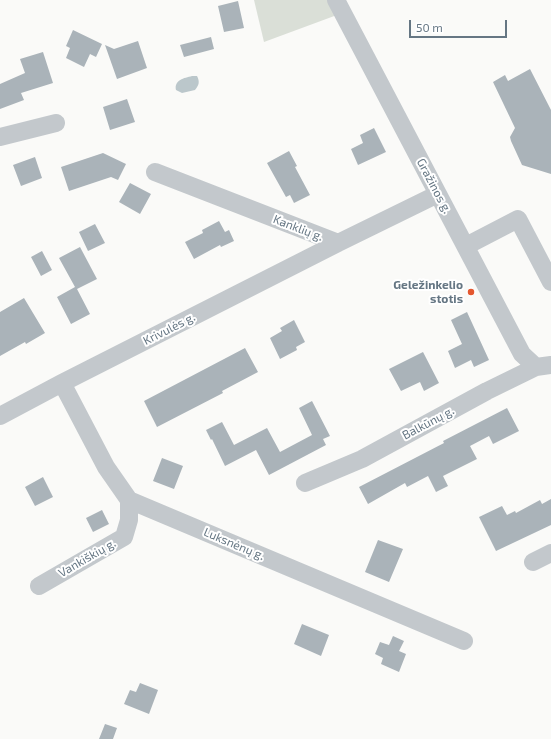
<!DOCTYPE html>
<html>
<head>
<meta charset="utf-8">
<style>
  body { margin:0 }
  #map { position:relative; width:551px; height:739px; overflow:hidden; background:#fafaf8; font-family:"Exo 2",sans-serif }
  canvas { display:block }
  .scale { position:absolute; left:409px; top:20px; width:98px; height:18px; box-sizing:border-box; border:2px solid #657683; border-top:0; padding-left:5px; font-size:12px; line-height:14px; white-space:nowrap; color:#657683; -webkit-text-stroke:3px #fff; paint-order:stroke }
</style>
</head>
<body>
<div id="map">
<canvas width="551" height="739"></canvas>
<div class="scale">50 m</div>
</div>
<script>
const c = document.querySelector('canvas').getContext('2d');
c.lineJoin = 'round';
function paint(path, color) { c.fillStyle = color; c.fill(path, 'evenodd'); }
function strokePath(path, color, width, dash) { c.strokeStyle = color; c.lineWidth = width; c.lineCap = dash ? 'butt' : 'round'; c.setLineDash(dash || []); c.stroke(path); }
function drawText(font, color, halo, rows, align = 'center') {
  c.font = font + ' "Exo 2",sans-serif'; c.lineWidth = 4; c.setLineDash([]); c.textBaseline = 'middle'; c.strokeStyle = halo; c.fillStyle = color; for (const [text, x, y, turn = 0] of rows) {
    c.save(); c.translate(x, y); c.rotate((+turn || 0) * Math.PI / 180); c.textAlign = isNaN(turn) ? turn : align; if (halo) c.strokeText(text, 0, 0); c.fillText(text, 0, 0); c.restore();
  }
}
const green = new Path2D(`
  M254 0H328L337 15 264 42Z`);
const water = new Path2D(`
  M192 76H197C200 82 199 85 195 90L182 93 176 90C174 80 184 78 192 76Z`);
const building = new Path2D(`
  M238 1 244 28 224 32 218 6Z
  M73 30 102 44 96 57 90 54 84 67 66 58 70 48 66 46Z
  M211 37 214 49 184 57 180 45Z
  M138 41 147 68 117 79 105 45 114 49Z
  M43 52 53 83 21 93 24 100 0 109V84L25 73 20 59Z
  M530 69 551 110V174L522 165 511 141 510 137 515 128 493 82 505 75 508 81Z
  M127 99 135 122 110 130 103 107Z
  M374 128 386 152 358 165 351 149 363 143 360 135Z
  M289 151 297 166 295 167 310 195 294 203 290 195 286 197 267 163Z
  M103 153 126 164 118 180 111 177 69 191 61 167Z
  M35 157 42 178 21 186 13 165Z
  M130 183 151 194 140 214 119 202Z
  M219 221 225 232 229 230 234 241 221 247 220 245 194 259 185 242 203 233 202 230Z
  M95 224 105 243 88 251 79 232Z
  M80 247 97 279 77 289 90 314 71 324 57 297 75 287 59 258Z
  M42 251 52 270 41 276 31 257Z
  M24 298 45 333 26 344 25 342 0 356V312Z
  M467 312 489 360 474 367 471 360 455 368 448 351 462 344 451 320Z
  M294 320 305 342 296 347 297 350 280 359 270 338 282 331 280 328Z
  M245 348 258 372 222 391 223 393 157 427 144 401Z
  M423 352 439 383 424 391 420 382 401 391 389 369Z
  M312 401 330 436 323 439 326 445 269 475 256 450 225 466 212 439 211 440 206 430 222 422 234 445 267 428 280 452 312 435 299 408Z
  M507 408 519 431 493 444 489 436 470 446 477 459 443 476 448 486 436 492 428 476 407 487 405 483 368 504 359 487 444 443 443 441Z
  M162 458 183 466 174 489 153 481Z
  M43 477 53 497 35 506 25 487Z
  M551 499V525L496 551 479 517 502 506 507 515 515 511 516 513 540 500 542 504Z
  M102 510 109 524 93 532 86 518Z
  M378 540 403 549 389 582 365 572Z
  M302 624 329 635 321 656 294 644Z
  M393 636 404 641 399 651 406 654 399 672 381 664 383 658 375 654 380 642 389 645Z
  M140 683 158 690 149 714 124 704 130 690 136 692Z
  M105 724 117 728 113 739H99Z`);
const minor = new Path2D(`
  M336 0 522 354 536 367
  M0 137 56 123
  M155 172 338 243 438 194
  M466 246 518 219 551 282
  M62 383 106 467 129 500 464 641
  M0 416 62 383 338 243
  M305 483 362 459 487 391 536 367 551 365
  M533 562 551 553
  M39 586 124 537 129 520V500`);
const markers = [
  [471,292,4,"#e4572e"]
];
const streetNames = [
  ["Gražinos g.",434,186,62],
  ["Kanklių g.",298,228,21],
  ["Krivulės g.",169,329,-27],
  ["Balkūnų g.",428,423,-28],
  ["Luksnėnų g.",234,544,23],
  ["Vankiškių g.",87,558,-30]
];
const poiNames = [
  ["Geležinkelio",463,285],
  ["stotis",463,299]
];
paint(green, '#dadfd7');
paint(water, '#bbc7cb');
paint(building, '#aab3b9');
strokePath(minor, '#c3c8cc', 18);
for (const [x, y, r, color] of markers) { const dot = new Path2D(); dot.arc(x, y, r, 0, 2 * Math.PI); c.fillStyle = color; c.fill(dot); strokePath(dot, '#fff', 1.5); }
drawText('12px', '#657683', '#fff', streetNames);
drawText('bold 12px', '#657683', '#fff', poiNames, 'right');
</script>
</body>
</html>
